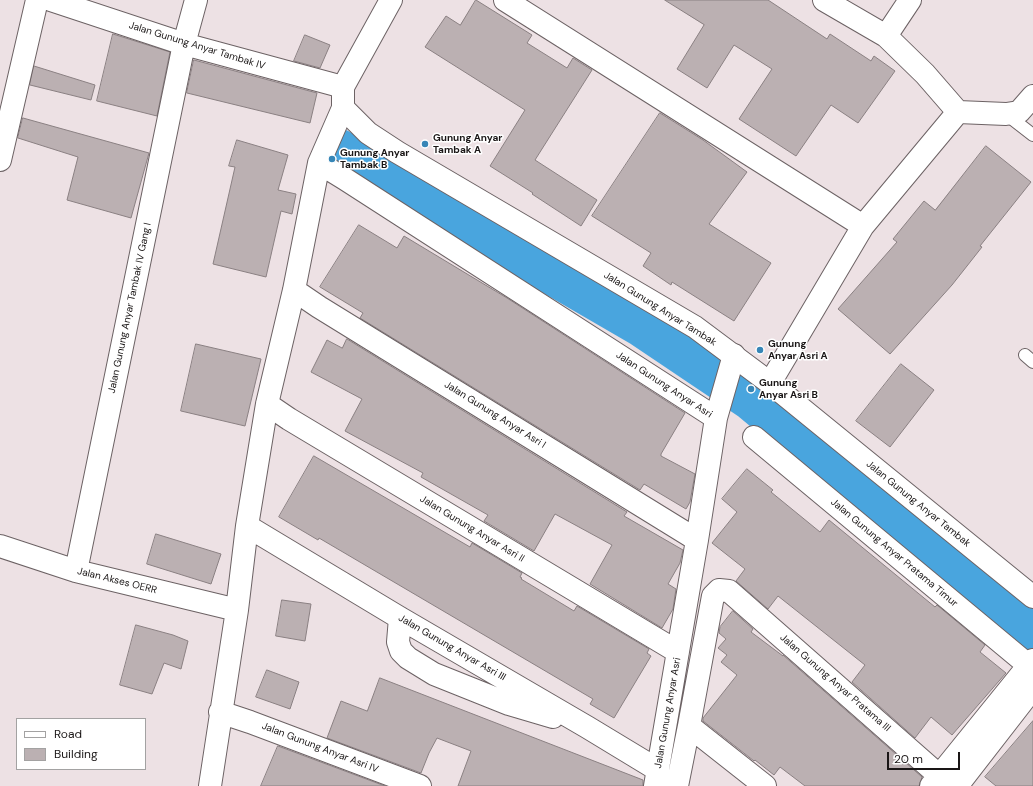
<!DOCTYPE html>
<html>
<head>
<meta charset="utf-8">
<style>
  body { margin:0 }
  #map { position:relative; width:1033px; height:786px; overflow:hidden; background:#ede1e4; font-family:"DM Sans",sans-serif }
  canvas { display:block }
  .legend { position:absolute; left:16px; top:718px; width:130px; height:52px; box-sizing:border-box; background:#fff; border:1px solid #a3a2a2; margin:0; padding:5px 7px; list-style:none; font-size:12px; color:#1a1616 }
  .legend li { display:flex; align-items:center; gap:8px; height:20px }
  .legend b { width:20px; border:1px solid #a3a2a2 }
  .scale { position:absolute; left:887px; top:752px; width:73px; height:18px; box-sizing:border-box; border:2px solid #1a1616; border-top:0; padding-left:5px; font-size:12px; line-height:14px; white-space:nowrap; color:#1a1616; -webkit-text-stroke:3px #fff; paint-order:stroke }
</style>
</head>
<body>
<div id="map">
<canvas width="1033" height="786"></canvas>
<ul class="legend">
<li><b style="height:5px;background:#fff"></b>Road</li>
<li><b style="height:11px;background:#bbb0b2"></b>Building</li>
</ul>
<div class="scale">20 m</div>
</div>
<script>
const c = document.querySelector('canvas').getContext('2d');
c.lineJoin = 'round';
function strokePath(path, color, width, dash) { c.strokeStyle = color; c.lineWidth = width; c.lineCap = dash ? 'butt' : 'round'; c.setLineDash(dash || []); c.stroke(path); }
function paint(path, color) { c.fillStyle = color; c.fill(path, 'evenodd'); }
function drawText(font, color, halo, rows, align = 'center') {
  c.font = font + ' "DM Sans",sans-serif'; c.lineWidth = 3; c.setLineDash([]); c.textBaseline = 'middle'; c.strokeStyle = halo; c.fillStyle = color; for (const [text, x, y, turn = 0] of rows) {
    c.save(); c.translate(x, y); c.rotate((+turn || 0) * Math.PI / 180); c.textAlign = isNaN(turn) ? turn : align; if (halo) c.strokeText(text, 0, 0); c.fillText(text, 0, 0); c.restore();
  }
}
const river = new Path2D(`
  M337 150 463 221 642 325 752 399 1033 633`);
const building = new Path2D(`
  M476 0 532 35 527 43 567 68 573 58 592 70 535 160 597 200 581 226 532 194 533 193 490 166 525 110 425 47 446 16 460 25Z
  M665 0H768L827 39 830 34 871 61 874 56 895 71 858 123 831 105 796 156 739 119 772 69 734 45 707 88 677 69 704 25Z
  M113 34 170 52 157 116 97 101Z
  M305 35 330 45 320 68 294 61Z
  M194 60 317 93 310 123 187 93Z
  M34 66 95 85 91 100 30 85Z
  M660 113 703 140 747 172 709 224 771 263 734 321 672 282 671 285 643 266 651 253 592 216Z
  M23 118 149 153 131 218 67 200 78 157 18 138Z
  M237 140 288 155 278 190 296 194 292 214 281 211 266 277 213 264 235 167 229 166Z
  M986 146 1031 182 980 246 982 247 952 285 890 354 838 309 897 242 893 239 924 201 935 210Z
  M359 225 397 248 404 236 507 298 685 413 661 454V456L695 474 690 502 686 509 644 484 640 490 360 318 363 313 320 287Z
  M347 339 627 512 624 516 683 550 680 563 668 584 676 589 673 609 662 628 590 584 612 545 555 514 534 551 484 521 488 515 421 477 423 473 345 431 362 399 311 372 327 340 342 348Z
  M196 344 261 359 245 426 181 411Z
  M901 364 934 390 890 447 856 421Z
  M314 456 470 547 472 543 522 573 520 577 522 578 521 579 574 611 577 606 649 649 647 653 651 656 614 718 590 704 593 699 319 538 318 540 279 517Z
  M747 469 773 490 771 492 820 532 829 520 935 607 937 605 985 645 980 652 1006 673 952 735 931 717 915 738 852 682 865 665 778 596 768 609 736 581 745 569 712 543 737 512 722 499Z
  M156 534 221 554 211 584 147 564Z
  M282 600 311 604 305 641 276 636Z
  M733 611 753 629 751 632 783 656V655L922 777 919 786H805L780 767 774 775 755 760 754 761 703 721V718L737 675 721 662 727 655 718 648 726 639 719 633 720 627Z
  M136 625 173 635 188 641 181 669 164 663 152 694 120 685Z
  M267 670 299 682 290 709 256 697Z
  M380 678 643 780V786H458L471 751 437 738 429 753 421 773 327 738 341 701 367 711Z
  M1033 721V786H996L985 777Z
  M278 746 385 786H261Z`);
const lane = new Path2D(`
  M1006 114 1033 135
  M1025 355 1033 362`);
const street = new Path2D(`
  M51 0 184 44 343 87
  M505 0 863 226
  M824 0 886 36 925 74 958 112
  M886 36 910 0
  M0 160 37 0
  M319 163 345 179 716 418 697 540 655 786
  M294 290 319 307 697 540
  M770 383 863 226 958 112 1006 114 1019 112 1033 96
  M267 404 289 419 678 652
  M716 418 734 355
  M754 437 1033 669
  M247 526 400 618 587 727 658 770
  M0 546 76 571 237 610
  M76 571 184 44 196 0
  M400 618 398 642 401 651 408 658 434 674 509 704 553 717
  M220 712 250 722 420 786
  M689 726 765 786
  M210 786 237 610 247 526 267 404 294 290 319 163 343 108
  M677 786 689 726 713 596 719 590 729 591 951 786
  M931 786 1033 660
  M957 786 1033 688`);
const secondary = new Path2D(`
  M391 0 343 87V108L368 133 397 152 695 327 770 383 1033 597`);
const markers = [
  [425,144,4,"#3686b7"],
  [332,159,4,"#3686b7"],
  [760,350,4,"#3686b7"],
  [751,389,4,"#3686b7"]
];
const streetNames = [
  ["Jalan Gunung Anyar Tambak IV",197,46,17],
  ["Jalan Gunung Anyar Tambak IV Gang I",130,308,-78],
  ["Jalan Gunung Anyar Tambak",660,309,32],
  ["Jalan Gunung Anyar Asri",664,385,33],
  ["Jalan Gunung Anyar Asri I",495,415,32],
  ["Jalan Gunung Anyar Tambak",918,504,39],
  ["Jalan Gunung Anyar Asri II",472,529,31],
  ["Jalan Gunung Anyar Pratama Timur",894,553,40],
  ["Jalan Akses OERR",117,581,14],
  ["Jalan Gunung Anyar Asri III",452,648,30],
  ["Jalan Gunung Anyar Pratama III",835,683,41],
  ["Jalan Gunung Anyar Asri",668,713,-80],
  ["Jalan Gunung Anyar Asri IV",320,748,21]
];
const poiNames = [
  ["Gunung Anyar",433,138],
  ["Tambak A",433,150],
  ["Gunung Anyar",340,153],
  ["Tambak B",340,165],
  ["Gunung",768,344],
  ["Anyar Asri A",768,356],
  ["Gunung",759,383],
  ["Anyar Asri B",759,395]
];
strokePath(river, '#49a5de', 44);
paint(building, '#bbb0b2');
strokePath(building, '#8a8082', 1);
strokePath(lane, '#6c6264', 14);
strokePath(street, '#6c6264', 24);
strokePath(secondary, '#6c6264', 24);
strokePath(lane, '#fff', 12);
strokePath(street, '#fff', 22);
strokePath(secondary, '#fff', 22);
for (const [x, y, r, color] of markers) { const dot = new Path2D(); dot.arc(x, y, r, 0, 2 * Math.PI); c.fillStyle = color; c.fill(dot); strokePath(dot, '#fff', 1.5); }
drawText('10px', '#1a1616', '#fff', streetNames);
drawText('bold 10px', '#1a1616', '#fff', poiNames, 'left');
</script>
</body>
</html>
